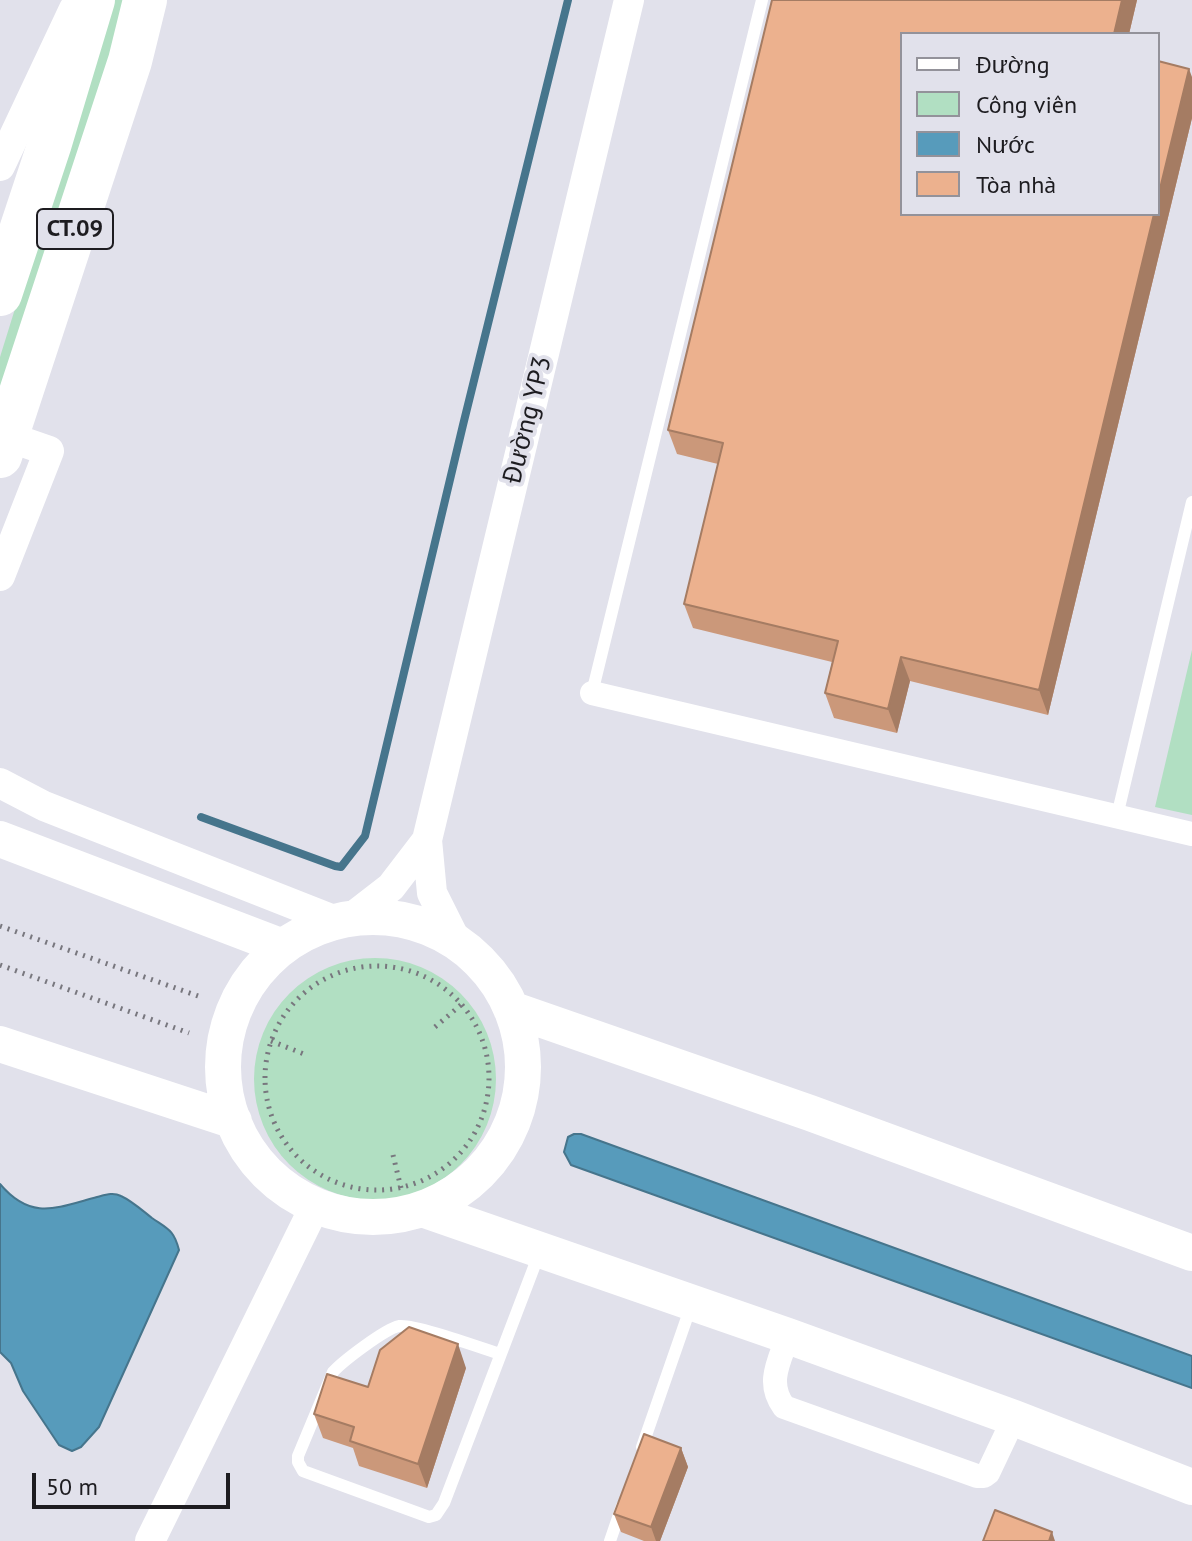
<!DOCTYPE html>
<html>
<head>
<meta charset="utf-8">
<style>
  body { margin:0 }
  #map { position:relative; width:1192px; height:1541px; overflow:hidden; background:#e1e1eb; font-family:"PT Sans",sans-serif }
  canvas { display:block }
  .legend { position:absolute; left:900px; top:32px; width:260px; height:184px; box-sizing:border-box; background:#e1e1eb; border:2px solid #93929a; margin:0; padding:10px 14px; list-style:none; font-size:24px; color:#1d1c20 }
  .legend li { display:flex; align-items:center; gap:16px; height:40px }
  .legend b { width:40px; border:2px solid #93929a }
  .scale { position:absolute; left:32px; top:1473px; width:198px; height:36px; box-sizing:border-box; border:4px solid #1d1c20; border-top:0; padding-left:10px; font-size:24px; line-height:28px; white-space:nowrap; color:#1d1c20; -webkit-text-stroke:6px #e1e1eb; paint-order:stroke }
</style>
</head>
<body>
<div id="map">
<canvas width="1192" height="1541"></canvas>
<ul class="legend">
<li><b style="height:10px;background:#fff"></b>Đường</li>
<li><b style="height:22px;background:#b1dfc2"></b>Công viên</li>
<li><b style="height:22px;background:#579bbb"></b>Nước</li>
<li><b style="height:22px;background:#ecb18e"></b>Tòa nhà</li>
</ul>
<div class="scale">50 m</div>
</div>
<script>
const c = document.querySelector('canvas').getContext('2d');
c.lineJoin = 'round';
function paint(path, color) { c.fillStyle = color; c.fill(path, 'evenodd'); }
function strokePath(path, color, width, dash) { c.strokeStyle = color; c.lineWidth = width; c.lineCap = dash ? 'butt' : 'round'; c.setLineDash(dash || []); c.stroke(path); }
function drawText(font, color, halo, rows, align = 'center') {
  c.font = font + ' "PT Sans",sans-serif'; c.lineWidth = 8; c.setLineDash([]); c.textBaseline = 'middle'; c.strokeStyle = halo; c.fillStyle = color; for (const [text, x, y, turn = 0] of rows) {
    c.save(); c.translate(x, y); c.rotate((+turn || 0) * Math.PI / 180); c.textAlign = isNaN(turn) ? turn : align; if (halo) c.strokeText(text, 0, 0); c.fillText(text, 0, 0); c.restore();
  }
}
const green = new Path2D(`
  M111 0H128L0 410V357Z
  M1192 650V815L1155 807Z
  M254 1079a121 121 0 1 1 242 0a121 121 0 1 1-242 0Z`);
const water = new Path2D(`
  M574 1134H581L1192 1356V1388L571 1165 564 1152 568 1137Z
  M0 1184C31 1221 56 1208 97 1197 105 1195 113 1192 121 1196 132 1201 143 1211 152 1218 168 1229 174 1230 179 1250L99 1427 81 1447 72 1451 59 1445 23 1391 11 1363 0 1352Z`);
const stream = new Path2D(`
  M201 817 335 866 341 867 365 836 463 425 568 0`);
const path = new Path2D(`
  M0 926 201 997
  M0 965 189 1033
  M265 1078a112 112 0 1 1 224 0a112 112 0 1 1-224 0Z
  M435 1027 462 1004
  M271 1041 304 1054
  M393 1155 401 1188`);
const service = new Path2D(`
  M592 693 762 0
  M1117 816 1192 502
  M500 1354C481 1348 415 1324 399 1326 385 1329 343 1361 333 1372L298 1456V1462L303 1471 429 1517 436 1515 444 1503 539 1254
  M642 1447 691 1306
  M610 1541 622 1506`);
const minor = new Path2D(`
  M592 693 1192 834
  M788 1336C779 1362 766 1383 784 1407L977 1476H984L988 1473 1014 1418`);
const tertiary = new Path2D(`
  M0 166 74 9
  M0 434 49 451 0 576
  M0 783 44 806 336 921
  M427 840 629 0
  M351 918 391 887 427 840 432 893 457 943
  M150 1541 315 1206`);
const secondary = new Path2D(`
  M0 839 283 947
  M223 1067a150 150 0 1 1 300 0a150 150 0 1 1-300 0Z
  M511 1009 810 1113 1192 1253
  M0 1044 234 1121
  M422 1209 788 1336 1014 1418 1192 1487`);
const motorway = new Path2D(`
  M0 294 50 143 93 0
  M0 456 130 61 145 0`);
const wall = new Path2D(`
  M772 0H1137L1129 34H902L1192 77V118L1048 715 910 681 897 733 834 718 825 693 832 662 693 628 684 604 718 464 677 454 668 430Z
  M466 1368 427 1488 359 1466 353 1448 323 1438 314 1414 368 1387Z
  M681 1448 688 1467 660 1541H644L621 1532 614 1514Z`);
const shadedWall = new Path2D(`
  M1122 0H1137L1129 34H1114Z
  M1189 69 1192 77V118L1048 715 1039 690 1154 214H1158V197Z
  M901 657 910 681 897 733 888 709Z
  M458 1344 466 1368 427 1488 418 1464Z
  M681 1448 688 1467 660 1541H656L651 1527Z
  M1052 1532 1055 1541H1049Z`);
const building = new Path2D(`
  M772 0H1122L1114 34H902V214H1154L1039 690 901 657 888 709 825 693 838 641 684 604 723 443 668 430Z
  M1158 61 1189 69 1158 197Z
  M409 1327 458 1344 418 1464 350 1441 354 1427 314 1414 327 1374 368 1387 380 1350Z
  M644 1434 681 1448 651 1527 614 1514Z
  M995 1510 1052 1532 1049 1541H983Z`);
const shields = [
  [75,229,76]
];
const shieldNames = [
  ["CT.09",75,229]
];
const streetNames = [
  ["Đường YP3",528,420,-76]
];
paint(green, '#b1dfc2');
paint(water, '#579bbb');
strokePath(water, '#46758c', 2);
strokePath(stream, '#46758c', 8);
strokePath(path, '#78777e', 5, [2, 6]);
strokePath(service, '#fff', 12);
strokePath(minor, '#fff', 24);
strokePath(tertiary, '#fff', 30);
strokePath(secondary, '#fff', 36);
strokePath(motorway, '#fff', 44);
paint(wall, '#cb987a');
paint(shadedWall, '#a57c63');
paint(building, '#ecb18e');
strokePath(building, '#a57c63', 2);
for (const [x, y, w] of shields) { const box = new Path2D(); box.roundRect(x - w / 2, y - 20, w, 40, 6); c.fillStyle = '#e1e1eb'; c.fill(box); strokePath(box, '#1d1c20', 2); }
drawText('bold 24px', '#1d1c20', null, shieldNames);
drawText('26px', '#1d1c20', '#e1e1eb', streetNames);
</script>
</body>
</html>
